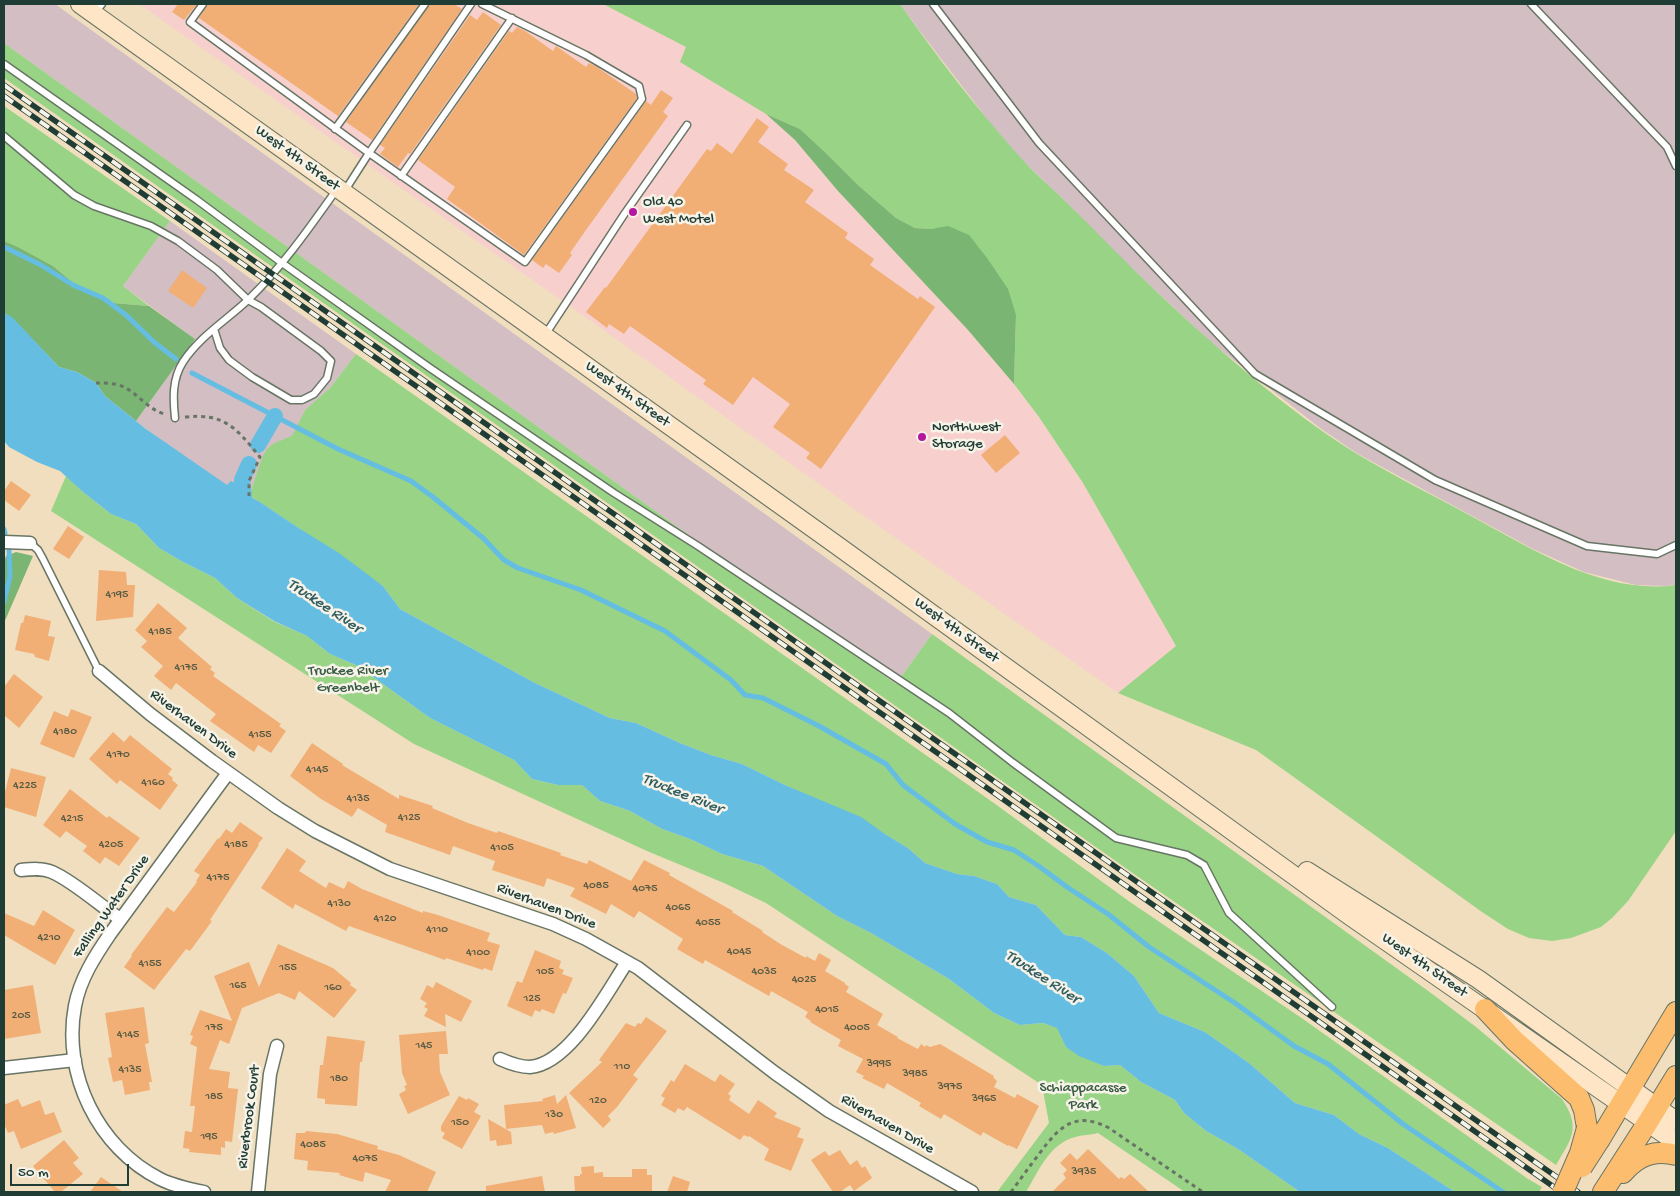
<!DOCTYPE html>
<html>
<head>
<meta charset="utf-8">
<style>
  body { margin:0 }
  #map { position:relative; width:1680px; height:1196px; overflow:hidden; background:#f0debf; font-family:"Gochi Hand",sans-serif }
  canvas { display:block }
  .frame { position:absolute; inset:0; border:5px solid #1f3d34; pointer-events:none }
  .scale { position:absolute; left:10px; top:1164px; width:119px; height:22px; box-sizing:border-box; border:2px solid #1f3d34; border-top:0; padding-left:6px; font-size:15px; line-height:18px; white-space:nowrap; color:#1f3d34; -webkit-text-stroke:4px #f7f3e8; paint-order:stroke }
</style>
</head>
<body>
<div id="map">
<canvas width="1680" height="1196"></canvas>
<div class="frame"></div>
<div class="scale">50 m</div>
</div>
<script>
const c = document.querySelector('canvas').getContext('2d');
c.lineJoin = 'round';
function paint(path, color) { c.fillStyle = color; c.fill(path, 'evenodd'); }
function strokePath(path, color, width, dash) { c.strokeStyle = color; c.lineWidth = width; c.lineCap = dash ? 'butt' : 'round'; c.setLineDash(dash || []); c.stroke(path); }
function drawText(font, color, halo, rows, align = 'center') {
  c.font = font + ' "Gochi Hand",sans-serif'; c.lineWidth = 5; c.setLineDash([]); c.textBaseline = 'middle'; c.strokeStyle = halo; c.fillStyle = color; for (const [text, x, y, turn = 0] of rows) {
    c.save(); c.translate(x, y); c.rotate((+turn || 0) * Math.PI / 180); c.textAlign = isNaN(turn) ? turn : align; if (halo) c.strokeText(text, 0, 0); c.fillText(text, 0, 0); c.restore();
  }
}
const built = new Path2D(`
  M139 4H603L687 47 681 62 766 114 795 140 838 191 968 330 1014 384 1039 417 1083 483 1176 646 1118 693 854 509 598 326Z`);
const industrial = new Path2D(`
  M4 4H55L932 634 896 684 4 43Z
  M900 4H1676V585L1665 586 1636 585 1584 572 1533 549 1358 454 1320 428 1213 344 1125 262 1062 198 1022 160 991 124 919 30Z
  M170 221 356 354 330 388 305 410 292 437 281 440 268 448 259 468 249 496 242 495 222 483 167 445 136 421 195 339 123 286Z`);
const green = new Path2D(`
  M603 4H900C937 57 977 109 1020 157 1033 172 1049 185 1063 199 1095 230 1126 263 1159 294 1220 351 1286 410 1357 454 1397 478 1439 498 1480 521 1539 553 1606 595 1676 585V831L1628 901 1612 918 1601 927 1571 938 1552 941 1529 938 1508 929 1482 912 1256 750 1118 693 1176 646 1083 483 1039 417 1014 384 1016 315 948 227 931 229 915 228 896 218 858 185 827 154 800 129 766 114 680 62 686 47Z
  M4 43 896 684 932 634 1431 993 1476 1027 1562 1099C1581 1128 1572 1138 1556 1165L1137 876 4 78Z
  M4 106 170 221 123 286 149 306 113 303 76 285 53 266 18 247 4 241Z
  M356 354 991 801 1130 902 1303 1019 1528 1179 1542 1187 1539 1192H1455L1388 1148 1359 1134 1334 1115 1295 1103 1249 1063 1205 1032 1159 1013 1134 976 1107 953 1081 937 1065 935 1036 905 1009 897 997 884 974 876 957 874 925 863 908 848 885 834 742 764 711 755 680 743 636 723 610 718 535 683 400 609 383 586 260 502 249 496C254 485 261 454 269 447 275 442 284 439 292 436L305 410 330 388Z
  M66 476 83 492 111 514 136 524 159 548 183 562 215 578 237 598 273 621 307 636 330 654 358 666 430 718 514 760 532 779 558 785H582L600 801 630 811 662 829 690 839 722 854 763 866 837 916 871 933 949 979 994 1013 1020 1025 1043 1023 1058 1028 1066 1047 1104 1066 1120 1065 1141 1082 1175 1100 1184 1113 1206 1131 1238 1149 1300 1192H1185L1098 1133C1090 1135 1082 1135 1075 1137 1049 1144 1038 1172 1026 1192H997L1049 1123 1042 1085 766 903 724 883 647 851 414 744 51 511Z`);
const forest = new Path2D(`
  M766 114 800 129 827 154 858 185 896 218 915 228 931 229 948 226 969 235 987 258 1008 289 1016 315 1014 384 968 330 838 191 795 140Z
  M4 241 18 247 53 266 76 285 113 303 149 306 195 339 136 421 105 396 96 383 77 372 59 367 12 318 4 313Z
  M16 552 33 556 4 623V562L6 556Z`);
const water = new Path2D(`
  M4 313 12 317 59 367 77 372 96 383 105 396 146 429 227 485 231 481 240 486 242 495 249 496 260 502 297 527 339 553 383 586 400 609 535 683 610 718 636 723 680 743 711 755 742 764 787 786 861 817 885 834 908 848 925 863 957 874 974 876 997 884 1009 897 1036 905 1065 935 1081 937 1107 953 1134 976 1159 1013 1205 1032 1249 1063 1295 1103 1334 1115 1359 1134 1388 1148 1455 1192H1300L1238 1149 1206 1131 1184 1113 1175 1100 1141 1082 1120 1065 1104 1066 1079 1056 1066 1047 1057 1028 1043 1023 1020 1025 994 1013 949 979 871 933 837 916 763 866 722 854 690 839 662 829 630 811 600 801 582 785H558L532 779 514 760 430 718 358 666 330 654 307 636 274 621 237 598 215 578 183 562 159 548 136 524 111 514 83 492 60 471 37 462 9 447 4 441Z`);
const stream = new Path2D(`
  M4 247 41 265 73 285 103 298 126 315 155 343 176 359
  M192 373 338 449 411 481 433 497 483 538 504 560 518 568 581 590 665 631 731 680 745 695 763 698 819 726 886 764 903 785 955 824 987 842 1014 850 1040 867 1067 887 1108 914 1149 947 1235 1003 1294 1046 1328 1064 1403 1124 1503 1192
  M4 529 5 533
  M4 602 10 576 9 548`);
const canal = new Path2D(`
  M258 445 275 416
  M241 515 245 506 242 480 249 464`);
const building = new Path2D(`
  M178 4H197L184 20 172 12Z
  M208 4H419L338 116 199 18Z
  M430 4H454L462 9 372 140 346 122Z
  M483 12 501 25 410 154 408 153 398 167 380 154 385 148 380 145 470 15 477 20Z
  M517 27 525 31 553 51 556 46 586 67 589 63 597 67 636 94 637 98 524 255 447 199 455 187 418 160 509 31 512 33Z
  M661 90 673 98 663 112 668 116 586 230 570 253 572 255 559 273 546 264 543 268 532 260 646 101 651 105Z
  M757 118 769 127 758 142 788 164 784 170 814 190 805 202 848 233 845 238 874 259 870 265 918 299 920 296 935 307 821 469 806 458 810 453 773 427 790 404 753 377 733 405 703 384 706 380 630 326 624 334 609 324 607 328 586 312 605 287 606 288 707 149 711 151 717 143 732 154Z
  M182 270 207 288 193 308 168 291Z
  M1005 435 1020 453 996 473 981 455Z
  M11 481 31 495 19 511 4 500V491Z
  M68 526 84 537 69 559 53 549Z
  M99 570 126 572 127 585H135L133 617 96 621Z
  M158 603 187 628 178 638 212 667 210 669 215 673 213 676 281 724 279 726 286 731 271 753 258 745 254 752 210 721 216 714 176 683 171 690 154 676 163 666 141 647 147 641 135 630Z
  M25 615 51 621 48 636 55 637 49 661 35 657 34 654 15 650 21 623H23Z
  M14 674 43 697 19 728 4 715V687Z
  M71 709 92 717 74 758 40 744 54 711 68 717Z
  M113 732 124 742 130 735 172 769 168 774 173 778 172 780 178 785 160 810 120 780 117 784 89 759Z
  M312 743 343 764 342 765 399 799V795L433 806 432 808 468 823 497 833 498 831 561 853 560 855 587 864 589 860 631 881 644 860 670 873 669 875 733 911 732 912 763 931 762 932 782 945 806 958V956L815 961 819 953 831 960 825 971 845 983V984L849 987 846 992 883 1014 877 1025 898 1037 897 1038 918 1049 921 1044 925 1047 926 1045 930 1047 940 1044 994 1076 993 1077 997 1081 994 1087 1015 1098 1017 1094 1039 1106 1017 1149 1008 1145V1146L983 1132 981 1136 944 1114 941 1119 919 1106 921 1103 887 1083 884 1089 862 1078 864 1076 856 1072 863 1059 838 1046 841 1040 810 1022 811 1021 805 1017 808 1012 771 991 769 996 705 960 703 964 677 949 683 939 639 911 634 918 611 904 606 914 570 896 575 888 547 878 544 887 492 870 495 861 453 846 450 855 385 832 387 825 358 808 352 817 321 799 290 776Z
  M11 768 46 777 36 817 4 807V796Z
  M70 789 107 818 109 816 140 838 119 866 105 857 100 864 83 851 87 846 66 831 60 838 43 825Z
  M240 822 263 838 258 844 259 845 210 920 212 921 190 951 186 949 154 990 124 967 132 956 131 955 167 907 174 912 197 882 196 881 200 875 194 871 218 838 219 839 226 829 232 833Z
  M287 848 306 861 299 871 326 888 329 882 344 889 348 881 362 889 423 913V911L438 915 490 933 487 941 500 945 492 971 484 968 483 970 446 958 445 960 349 926 346 931 295 904 293 909 261 888Z
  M43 910 75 930 55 965 4 935V913L34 926Z
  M278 944 333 968 351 983 350 985 357 990 334 1018 299 991 295 1000 279 993 242 1008 229 1044 220 1040 209 1069 230 1072 228 1088 238 1089 232 1142 225 1141V1148L221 1147V1155L189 1152 190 1149 183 1148 185 1131 192 1132 195 1106H190L197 1047 190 1044 193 1036 190 1035 200 1010 232 1021 214 976 249 962 259 987Z
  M535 950 561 961 559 968 564 970 562 974 573 978 566 994 563 993 554 1014 542 1009 540 1012 535 1010 532 1017 507 1006 517 981 522 983Z
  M436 982 472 1001 461 1022 445 1014 446 1027 424 1016 428 1009 424 1007 427 1003 420 999 427 985 433 988Z
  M33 985 41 1033 4 1039V990Z
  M144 1007 149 1043 145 1044 152 1082H149L150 1090 125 1095 122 1080 113 1082 108 1058 112 1057 105 1013Z
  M646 1017 667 1031 633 1075 638 1079 617 1107 608 1116 611 1120 603 1128 569 1093 602 1062 599 1060 626 1023 635 1027 638 1023 641 1024Z
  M446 1031 448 1054H439L440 1072 450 1095 408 1114 399 1094 406 1090 404 1086 407 1085 402 1073 399 1035Z
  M327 1036 365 1041 362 1062H360L357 1106 325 1104V1099L317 1098 320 1065H323Z
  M685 1064 715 1082 720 1074 735 1084 728 1094 731 1096 729 1100 749 1114 758 1100 777 1113 774 1117 801 1128 797 1137 804 1139 791 1171 764 1160 769 1149 749 1136 748 1137 744 1135 740 1140 687 1107 684 1111 678 1108 675 1113 661 1105 665 1098 661 1096 671 1080 674 1082Z
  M555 1095 557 1104 566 1095 576 1128 554 1134 553 1132 545 1134 542 1125 506 1129 504 1105 543 1101 542 1099Z
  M459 1096 467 1100 468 1098 479 1104 474 1112 481 1116 462 1149 442 1138 445 1133 441 1131V1126Z
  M18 1099 22 1107 40 1100 45 1115 54 1112 62 1132 21 1149 14 1131 8 1133 4 1124V1105Z
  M488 1119 511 1132 512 1144 497 1146 496 1140 490 1141Z
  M306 1131 337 1134 378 1146 377 1149 399 1155 436 1172 427 1192H385L391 1180 365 1172 363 1182 339 1175 340 1173 307 1170 308 1161 294 1159 296 1133H305Z
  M64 1140 79 1158 73 1163 83 1174 61 1192H55L33 1166Z
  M1088 1149 1119 1179 1121 1177 1124 1179 1130 1174 1149 1192H1052L1066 1178 1063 1174 1067 1170 1060 1163 1070 1153 1077 1160Z
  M840 1150 850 1165 857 1160 862 1168 865 1166 872 1178 854 1191 850 1185 840 1192H833L811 1160 825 1151 829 1156Z
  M594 1166V1173L603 1172V1177H632V1169H647V1175H652V1192H575L574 1176H580V1174H582L581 1167Z
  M542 1176 545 1192H486V1186Z
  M673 1176 690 1182 687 1192H667Z
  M101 1177 123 1192H90Z`);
const path = new Path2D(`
  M96 383C105 383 116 383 124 387 138 394 148 409 164 414
  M185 417C225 413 236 428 260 457L249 481V496
  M1011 1192C1020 1180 1029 1167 1039 1154 1059 1127 1075 1110 1109 1128L1203 1192`);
const lane = new Path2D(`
  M203 4 190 22 369 153 471 4
  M933 4 1039 143 1255 374 1435 480 1587 546 1657 554 1676 545
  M1531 4 1667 147 1676 166
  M95 13 102 4
  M4 64 197 200 282 263 430 368 614 493 698 546 949 713 1012 762 1116 838 1187 855 1204 865 1229 913 1332 1007
  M335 129 425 4
  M4 136 74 195 94 206 151 226 178 241 217 270 248 300 261 307 321 351 331 361 327 378 314 394 302 400H291L252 377 229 360 220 348 214 329
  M401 176 512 18
  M344 192 369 153 525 262 642 99 639 86 586 55 482 4
  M545 335 625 213 687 125
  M175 418C173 399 172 379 183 362 200 336 227 320 249 299 283 266 310 227 337 189
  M30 543 38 550 43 559 99 671`);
const street = new Path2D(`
  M4 542 30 543
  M99 671 150 714 212 761 278 808 315 831 390 869 553 924 586 939 638 968 775 1073 829 1111 972 1192
  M21 870C32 869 43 868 52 872 73 881 101 906 120 919
  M500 1059C509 1063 519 1067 530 1067 570 1064 607 992 627 962
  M4 1068 75 1060
  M204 1192C189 1189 174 1186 160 1179 98 1148 62 1074 75 1006 80 979 95 956 110 934L228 773
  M258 1192 270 1074 277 1046`);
const secondary = new Path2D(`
  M80 4 831 541 1350 916 1676 1142
  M1307 871 1478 979 1676 1121`);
const primary = new Path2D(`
  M1485 1009 1514 1040 1579 1098 1584 1110 1587 1128
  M1600 1139 1676 1012
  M1623 1173C1637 1156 1655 1149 1676 1155
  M1603 1192 1648 1122 1676 1076`);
const rail = new Path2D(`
  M4 85 1578 1192
  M4 96 1561 1192`);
const primaryBridge = new Path2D(`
  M1582 1167 1600 1139
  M1563 1192 1580 1153 1587 1128`);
const markers = [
  [633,212,5,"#b5179e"],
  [922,437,5,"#b5179e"]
];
const numberNames = [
  ["4195",117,595],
  ["4185",160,632],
  ["4175",186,668],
  ["4180",65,732],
  ["4155",260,735],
  ["4170",118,755],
  ["4145",317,770],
  ["4160",153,783],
  ["4225",25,786],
  ["4135",358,799],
  ["4125",409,818],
  ["4215",72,819],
  ["4205",111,845],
  ["4185",236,845],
  ["4105",502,848],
  ["4175",218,878],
  ["4085",596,886],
  ["4075",645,889],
  ["4130",339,904],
  ["4065",678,908],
  ["4120",385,919],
  ["4055",708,923],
  ["4110",437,930],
  ["4210",49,938],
  ["4045",739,952],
  ["4100",478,953],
  ["4155",150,964],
  ["155",288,968],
  ["105",545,972],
  ["4035",764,972],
  ["4025",804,980],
  ["165",238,986],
  ["160",333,988],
  ["125",532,999],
  ["4015",827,1010],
  ["205",21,1016],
  ["175",214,1028],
  ["4005",857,1028],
  ["4145",128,1035],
  ["145",424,1046],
  ["3995",879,1064],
  ["110",622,1067],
  ["4135",130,1070],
  ["3985",915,1074],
  ["180",339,1079],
  ["3975",950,1087],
  ["185",214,1097],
  ["3965",984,1099],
  ["120",598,1101],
  ["130",554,1115],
  ["150",460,1123],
  ["195",209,1137],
  ["4085",313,1145],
  ["4075",365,1159],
  ["3935",1084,1172]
];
const streetNames = [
  ["West 4th Street",297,159,36],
  ["West 4th Street",627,395,36],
  ["West 4th Street",956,631,36],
  ["Riverhaven Drive",193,725,37],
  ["Falling Water Drive",112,907,-55],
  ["Riverhaven Drive",546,907,21],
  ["West 4th Street",1424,966,35],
  ["Riverbrook Court",250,1117,-83],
  ["Riverhaven Drive",887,1125,30]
];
const poiNames = [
  ["Old 40",643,203],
  ["West Motel",643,220],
  ["Northwest",932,428],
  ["Storage",932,445]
];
const parkNames = [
  ["Truckee River",348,672],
  ["Greenbelt",348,689],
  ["Schiappacasse",1083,1089],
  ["Park",1083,1106]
];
const waterNames = [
  ["Truckee River",324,607,34],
  ["Truckee River",682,795,22],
  ["Truckee River",1042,978,33]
];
paint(built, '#f7d0cd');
paint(industrial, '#d2bec3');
paint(green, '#98d386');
paint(forest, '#7ab573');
paint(water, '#65bee2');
strokePath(stream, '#65bee2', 5);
strokePath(canal, '#65bee2', 16);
paint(building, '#f1af75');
strokePath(lane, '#687565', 9);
strokePath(street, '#687565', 15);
strokePath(secondary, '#687565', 20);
strokePath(primary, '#687565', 22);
strokePath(path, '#687565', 3, [4, 4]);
strokePath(lane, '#fff', 6);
strokePath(street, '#fff', 12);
strokePath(secondary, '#fee5c5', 18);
strokePath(primary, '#fcbd6e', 20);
strokePath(rail, '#1f3d34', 5.5);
strokePath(rail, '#f7f3e8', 4, [11]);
strokePath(primaryBridge, '#687565', 22, []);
strokePath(primaryBridge, '#fcbd6e', 20);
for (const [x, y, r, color] of markers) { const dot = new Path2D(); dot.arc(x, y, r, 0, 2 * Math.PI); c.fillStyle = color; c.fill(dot); strokePath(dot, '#f7f3e8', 2); }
drawText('12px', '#545a44', null, numberNames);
drawText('15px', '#1f3d34', '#f7f3e8', streetNames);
drawText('15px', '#1f3d34', '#f7f3e8', poiNames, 'left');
drawText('15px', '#375b44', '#f7f3e8', parkNames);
drawText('italic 16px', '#305d60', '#f7f3e8', waterNames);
</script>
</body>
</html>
